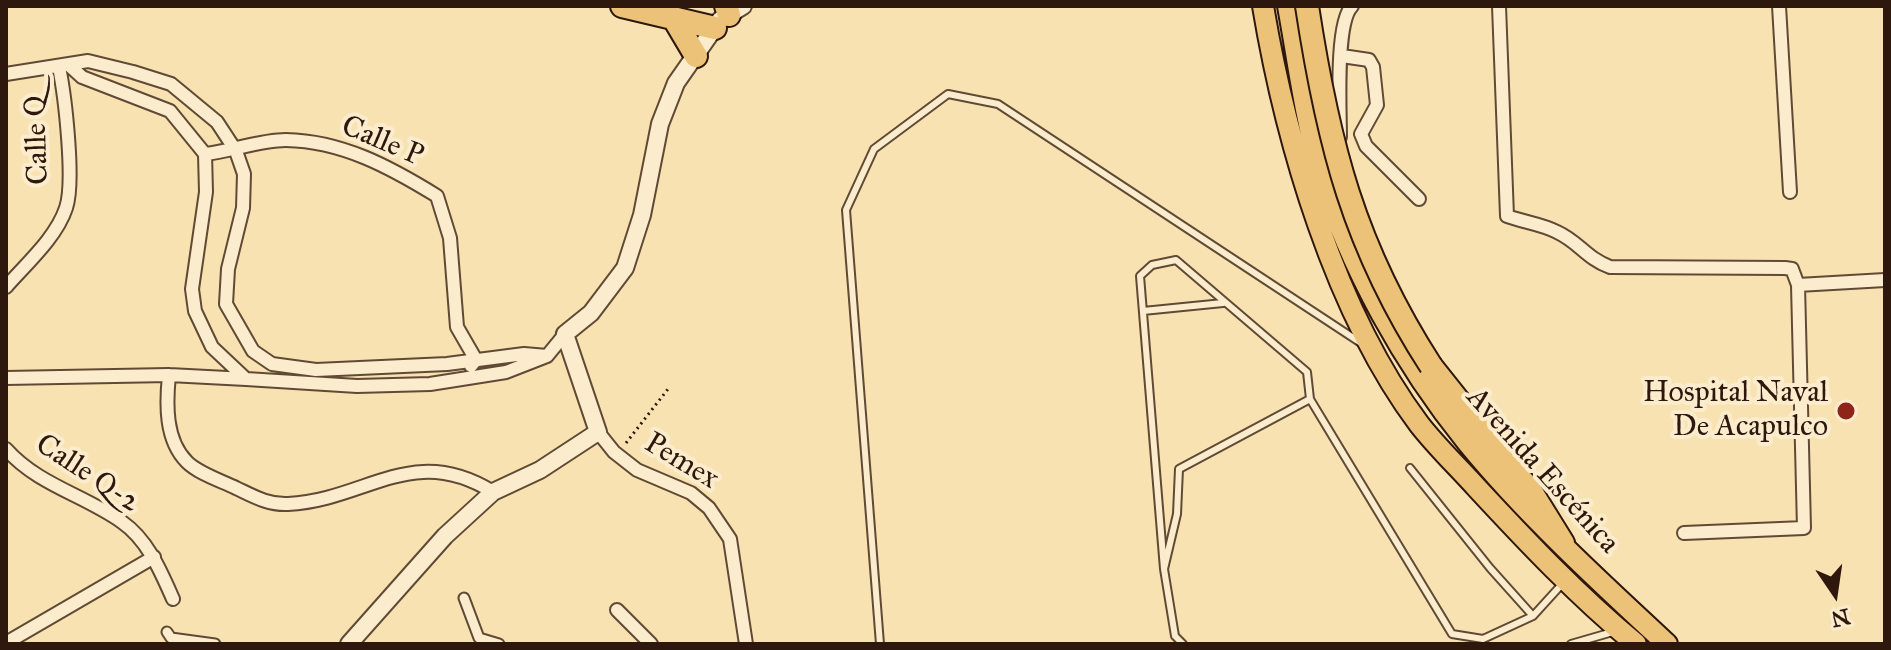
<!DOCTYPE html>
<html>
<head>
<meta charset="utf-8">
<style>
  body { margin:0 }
  #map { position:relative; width:1891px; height:650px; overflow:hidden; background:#f8e2b1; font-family:"IM FELL Great Primer",serif }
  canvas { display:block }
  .frame { position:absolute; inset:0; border:8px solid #2e170c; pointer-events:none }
  .north { position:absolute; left:1795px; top:554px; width:80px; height:80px; -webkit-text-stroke:6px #faeccc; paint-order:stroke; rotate:167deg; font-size:22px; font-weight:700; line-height:32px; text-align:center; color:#2e170c }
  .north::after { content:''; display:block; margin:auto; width:28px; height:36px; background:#2e170c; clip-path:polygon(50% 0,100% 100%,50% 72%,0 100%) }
</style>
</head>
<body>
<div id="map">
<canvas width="1891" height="650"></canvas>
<div class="frame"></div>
<div class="north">N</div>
</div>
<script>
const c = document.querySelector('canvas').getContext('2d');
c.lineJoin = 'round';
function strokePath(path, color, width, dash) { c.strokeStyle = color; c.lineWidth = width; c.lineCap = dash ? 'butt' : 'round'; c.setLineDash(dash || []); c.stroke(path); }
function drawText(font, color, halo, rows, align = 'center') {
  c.font = font + ' "IM FELL Great Primer",serif'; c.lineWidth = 8; c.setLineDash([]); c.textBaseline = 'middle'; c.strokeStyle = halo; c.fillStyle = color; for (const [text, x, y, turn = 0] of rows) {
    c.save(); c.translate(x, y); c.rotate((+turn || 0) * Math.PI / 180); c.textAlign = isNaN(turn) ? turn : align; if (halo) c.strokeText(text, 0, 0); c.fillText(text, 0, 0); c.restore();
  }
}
const path = new Path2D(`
  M626 443 668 389`);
const service = new Path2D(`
  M1143 311 1223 303
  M1310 399 1452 634 1483 639 1533 616 1563 583
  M1410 468 1490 568 1533 616
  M1164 569 1140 276 1152 265 1176 260 1307 372 1310 399 1179 469 1177 514 1164 569 1175 636 1183 644
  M880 644 846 210 874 149 948 94 998 104 1361 343
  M1571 644 1616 631`);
const pedestrian = new Path2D(`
  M464 598 479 638 499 644
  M167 632 171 638 215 644`);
const minor = new Path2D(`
  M1499 6 1507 216C1523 222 1542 224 1557 232 1579 242 1586 258 1610 267L1785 268 1792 269 1798 285 1804 528 1684 533
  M1779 6 1790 192
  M1342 56 1369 60 1373 67 1377 105 1361 134 1366 146 1419 199
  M71 67 82 77 170 111 205 154 206 192 192 289 195 311 212 347 246 379 357 386 430 384 506 372 547 356 565 334
  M6 74 88 61 133 72 171 84 217 122 236 151 244 174 243 208 228 269 226 304 253 351 272 364 316 370 447 364 524 354 547 356
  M1340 137C1340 111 1335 23 1352 6
  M205 154C232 151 260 140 286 140 342 141 390 167 437 196L450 238 457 327 476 360 471 366
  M1798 285 1885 280
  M6 287C26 264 56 238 66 208 75 182 65 96 59 67
  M169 375C166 404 165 440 187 462 199 474 222 481 236 488 253 496 268 505 288 504 367 500 412 442 493 492
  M6 378 169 375 246 379
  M598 432 614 452 637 470 691 493 709 508 730 539 746 644
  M6 449C38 485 84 495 122 522 148 540 161 572 173 599
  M617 610 651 644
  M6 643 154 557`);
const tertiary = new Path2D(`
  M349 644 445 536 493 492 540 470 598 432 565 334 591 313 625 268 642 215 660 124 676 83 720 20 743 6`);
const primary = new Path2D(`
  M1263 6C1286 143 1335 312 1419 424 1436 446 1457 466 1476 487 1527 542 1578 596 1636 644
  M1288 6C1298 61 1305 118 1321 172 1350 268 1405 365 1467 442 1524 512 1601 583 1667 644`);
const motorway = new Path2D(`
  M622 6 715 28
  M726 6 729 15
  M674 19 696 56
  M1431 366 1532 493 1563 543`);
const motorwayBridge = new Path2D(`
  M1307 6C1328 144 1354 247 1431 366`);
const markers = [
  [1846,411,10,"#8f2418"]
];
const streetNames = [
  ["Calle Q",38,140,-92],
  ["Calle P",382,142,23],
  ["Pemex",681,462,31],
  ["Avenida Escénica",1542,471,48],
  ["Calle Q-2",87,474,33]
];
const poiNames = [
  ["Hospital Naval",1828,394],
  ["De Acapulco",1828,428]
];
strokePath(service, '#604a35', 10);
strokePath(pedestrian, '#604a35', 13);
strokePath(minor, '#604a35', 16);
strokePath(tertiary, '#604a35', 20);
strokePath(primary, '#2e170c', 24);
strokePath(motorway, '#2e170c', 26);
strokePath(path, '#2e170c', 3, [2, 4]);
strokePath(service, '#faeccc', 6);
strokePath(pedestrian, '#faeccc', 9);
strokePath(minor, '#faeccc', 12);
strokePath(tertiary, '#faeccc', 16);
strokePath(primary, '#ecc178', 20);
strokePath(motorway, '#ecc178', 22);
strokePath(motorwayBridge, '#2e170c', 26, []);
strokePath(motorwayBridge, '#ecc178', 22);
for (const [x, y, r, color] of markers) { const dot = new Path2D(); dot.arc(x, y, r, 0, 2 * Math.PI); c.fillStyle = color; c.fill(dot); strokePath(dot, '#faeccc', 3); }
drawText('30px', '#2e170c', '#faeccc', streetNames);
drawText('30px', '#2e170c', '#faeccc', poiNames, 'right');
</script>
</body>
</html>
